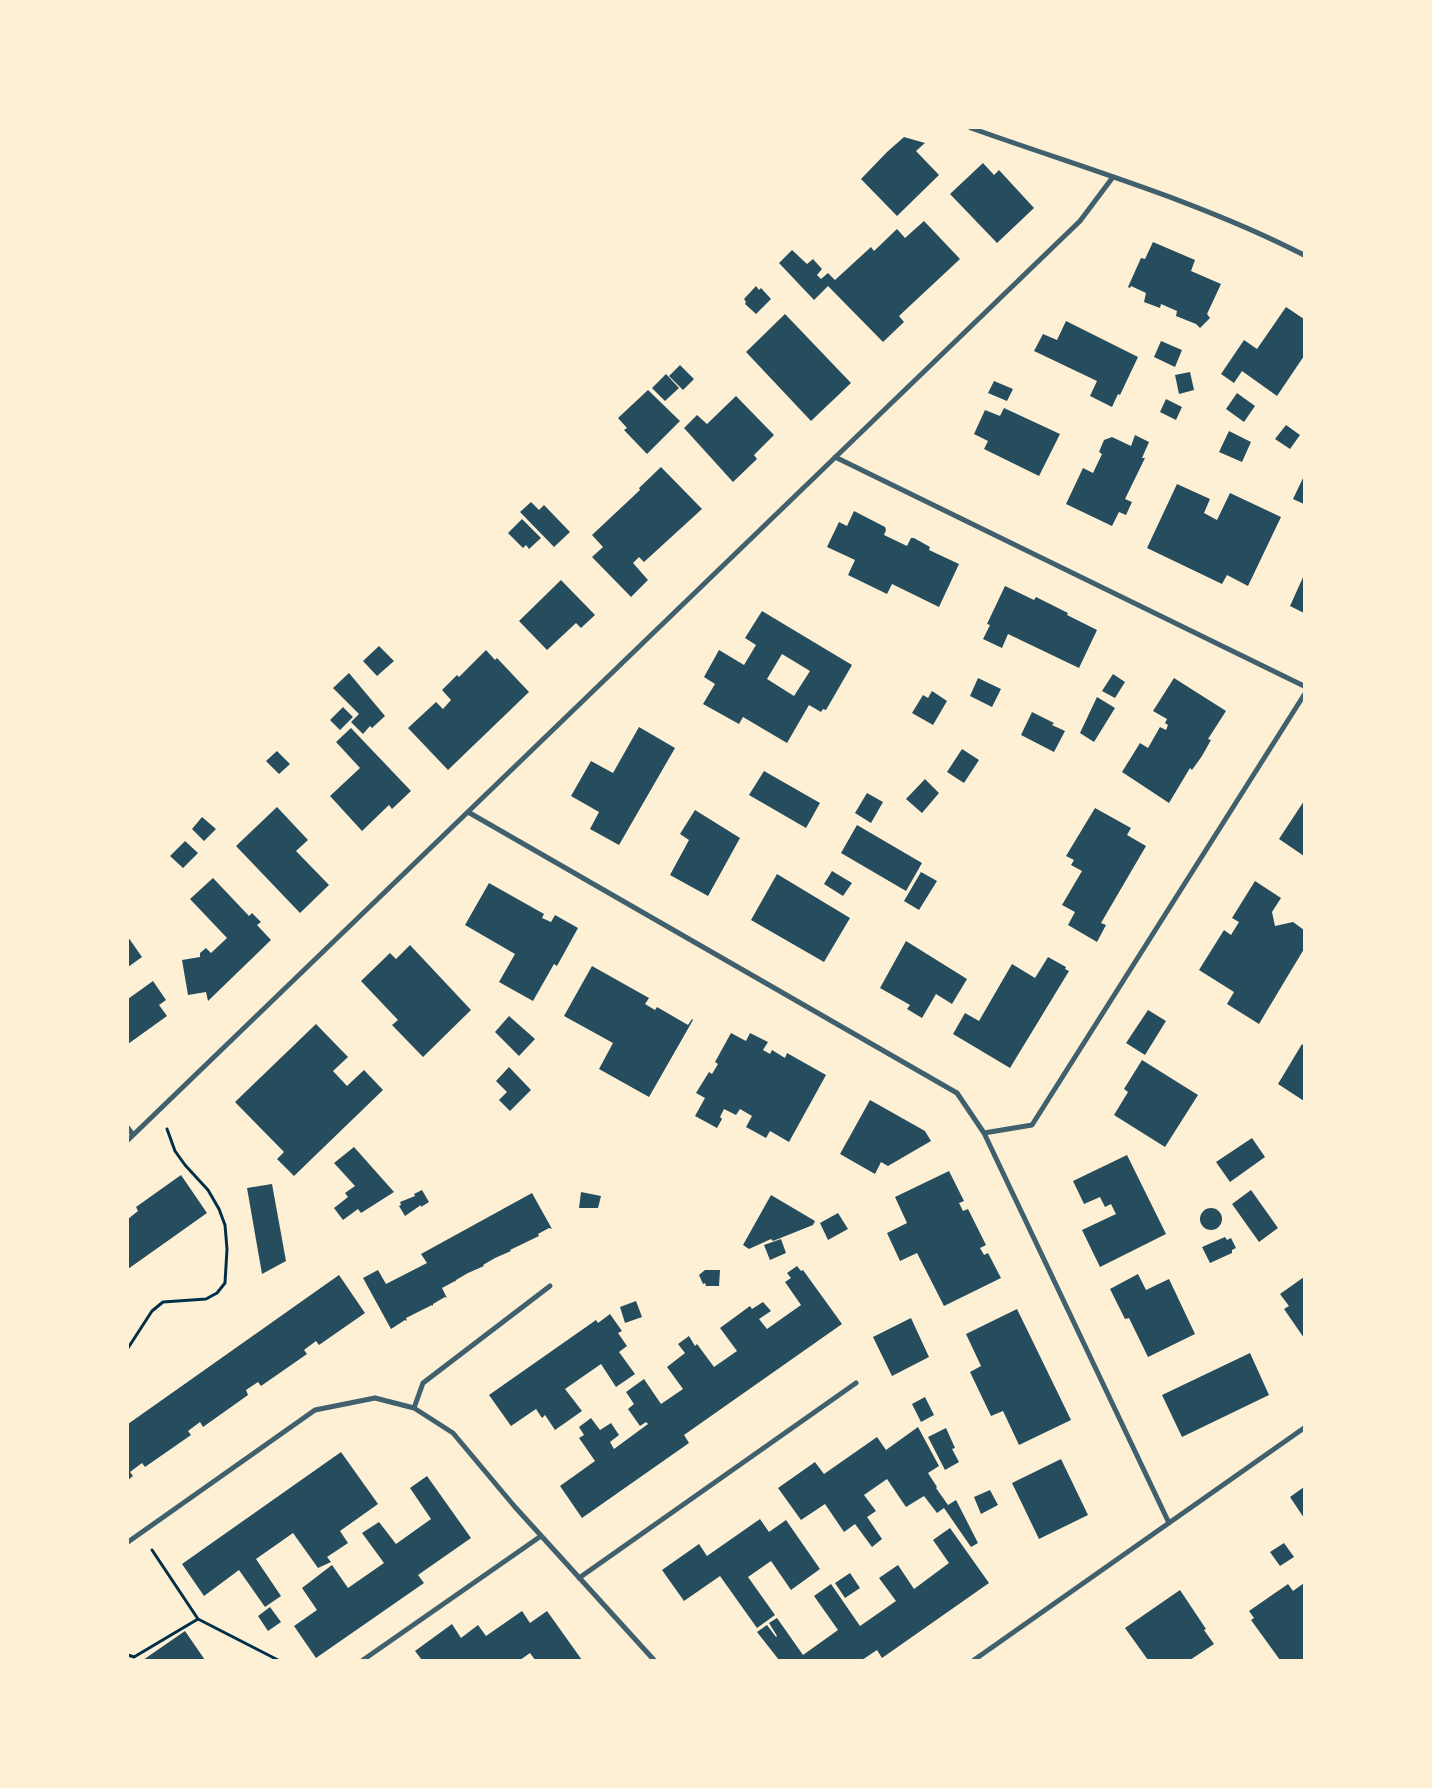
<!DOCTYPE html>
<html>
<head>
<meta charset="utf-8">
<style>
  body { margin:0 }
  #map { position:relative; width:1432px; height:1788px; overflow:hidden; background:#fdf0d5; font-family:Spectral,serif }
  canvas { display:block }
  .frame { position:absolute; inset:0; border:129px solid #fdf0d5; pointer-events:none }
</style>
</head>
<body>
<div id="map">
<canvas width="1432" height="1788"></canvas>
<div class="frame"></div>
</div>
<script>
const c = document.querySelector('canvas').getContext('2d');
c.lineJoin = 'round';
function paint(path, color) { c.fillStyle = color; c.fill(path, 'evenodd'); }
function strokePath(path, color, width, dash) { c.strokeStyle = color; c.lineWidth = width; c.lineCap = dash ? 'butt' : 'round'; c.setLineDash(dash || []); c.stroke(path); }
const building = new Path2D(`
  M904 137 925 143 916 151 939 175 897 216 861 179 887 152Z
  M983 163 994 175 999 170 1034 208 997 243 950 194Z
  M924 221 960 259 899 316 904 322 883 342 828 286 814 300 779 263 792 250 807 264 813 259 822 269 817 275 821 279 828 273 835 280 871 247 874 251 897 229 905 238Z
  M1153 242 1195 260 1191 271 1221 284 1207 314 1210 318 1200 328 1196 324 1176 316 1177 311 1161 304 1160 308 1144 302 1146 293 1131 286 1130 288 1128 287 1141 258 1145 259Z
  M756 286 759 290 761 288 771 299 756 314 745 304 746 302 744 299Z
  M1286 307 1304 319V356L1277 396 1242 371 1234 383 1221 374 1244 340 1257 349Z
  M785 314 851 383 811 421 746 352Z
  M1066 321 1138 357 1120 395 1118 394 1112 407 1090 396 1097 381 1034 351 1043 334 1057 340Z
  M1161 341 1182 350 1175 367 1154 357Z
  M680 365 694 379 683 390 669 376Z
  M1190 372 1194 390 1179 394 1175 375Z
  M666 374 679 388 665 401 652 388Z
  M994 381 1013 389 1007 401 988 393Z
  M648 390 680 421 647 454 624 430 627 428 618 418Z
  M1237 393 1255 406 1244 422 1226 409Z
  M736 396 774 435 754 455 757 459 733 482 684 428 697 415 707 424Z
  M1166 399 1182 407 1176 420 1160 412Z
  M1004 408 1060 434 1039 476 984 449 988 441 974 434 985 410 1000 416Z
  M1286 425 1300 435 1290 449 1275 439Z
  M1229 431 1251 442 1242 462 1219 452Z
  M1135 435 1149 442 1142 458H1145L1125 499 1132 502 1126 515 1119 512 1112 526 1066 504 1083 468 1093 473 1102 454 1099 452 1104 440 1112 437 1131 446Z
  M661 467 702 509 644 562 639 557 633 563 648 580 631 597 592 557 603 547 592 535 640 490 639 488Z
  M1304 476V504L1293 499Z
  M1177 484 1210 499 1204 513 1217 520 1230 493 1281 517 1248 586 1227 575 1222 584 1147 548Z
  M531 502 539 510 544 505 570 532 554 547 520 512Z
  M854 511 885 527 886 530 884 535 907 546 911 538H914L930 547 929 550 959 564 939 607 892 584 887 594 848 575 855 560 827 547 839 522 847 526Z
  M522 519 541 538 529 549 526 545 523 548 508 533Z
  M1304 575V613L1290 606Z
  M561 580 595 615 581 628 576 623 547 650 519 621Z
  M1005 586 1034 600 1036 597 1068 613 1067 615 1097 630 1079 668 1008 634 1002 648 983 639 990 625 987 624Z
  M762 611 852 665 826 710 823 709 821 712 809 705 787 743 743 717 739 724 703 704 715 684 704 677 719 650 744 665 756 645 745 638ZM782 654 810 671 794 696 767 679Z
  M379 646 394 661 377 676 363 661Z
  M486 650 495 660 497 658 529 692 448 770 408 728 436 702 443 709 451 700 442 690 457 675 459 677Z
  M349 673 385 716 372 728 370 726 363 734 351 722 359 714 333 688Z
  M1113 674 1125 682 1115 698 1102 691Z
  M978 678 1001 689 992 707 970 696Z
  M1174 678 1226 711 1208 739 1211 740 1202 756 1192 770 1190 768 1169 803 1122 772 1140 743 1148 748 1160 727 1166 730 1168 725 1165 723 1167 719 1153 711Z
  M932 691 947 701 933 725 912 713 923 695 928 698Z
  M1097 697 1115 708 1094 742 1080 733Z
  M343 707 353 717 340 730 330 720Z
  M1032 712 1054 723 1052 725 1065 731 1054 752 1021 735Z
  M639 727 675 748 619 845 590 829 599 812 571 796 591 761 613 773Z
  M351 728 411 791 392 809 389 805 362 831 330 796 360 768 336 742Z
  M962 749 979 760 964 783 947 772Z
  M277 751 290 764 279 774 266 761Z
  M764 771 820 803 806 828 749 795Z
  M925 779 939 793 922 813 906 799Z
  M867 793 883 802 871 823 855 813Z
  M1304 801V856L1279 839Z
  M277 807 308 840 296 851 329 885 300 913 236 846Z
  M1095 808 1131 828 1127 835 1146 846 1101 923 1106 925 1097 942 1068 925 1075 912 1062 905 1082 871 1071 865 1074 860 1066 856Z
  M695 810 740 838 708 896 670 875 689 840 680 834Z
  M202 817 216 829 204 841 192 829Z
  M857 825 922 863 906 891 841 853Z
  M185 841 198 853 183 868 170 856Z
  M832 871 852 883 843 896 824 884Z
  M921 872 937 881 919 910 904 901Z
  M777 874 850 918 824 962 751 920Z
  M213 878 249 916 252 913 261 922 257 925 271 940 208 1001 206 992 188 995 182 960 200 957V953L206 948 211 953 227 938 190 899Z
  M1255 881 1281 898 1272 912 1275 926 1293 922 1304 930V949L1259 1024 1227 1004 1234 992 1199 970 1224 930 1231 935 1239 922 1232 918Z
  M489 883 544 914 542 918 551 922 555 915 578 928 557 966 554 964 533 1001 499 982 515 954 465 925Z
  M128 937 142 957 128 967Z
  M906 941 967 979 952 1004 936 994 922 1018 907 1009 910 1005 880 988Z
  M410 945 471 1010 423 1057 392 1025 398 1020 361 981 390 953 396 959Z
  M1048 957 1066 967 1065 969 1069 971 1010 1068 953 1034 965 1013 979 1021 1012 964 1035 978Z
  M592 966 649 998 645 1004 655 1010 657 1007 688 1025 692 1019 693 1020 649 1097 599 1069 613 1043 564 1016Z
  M153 981 166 1000 159 1005 167 1016 128 1044V999Z
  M1148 1010 1166 1021 1145 1055 1126 1043Z
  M509 1016 535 1039 519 1056 495 1032Z
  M316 1024 348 1057 333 1071 347 1086 364 1070 383 1090 294 1176 277 1159 284 1152 235 1102Z
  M731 1033 746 1041 750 1033 768 1042 763 1050 770 1054 772 1050 785 1058 787 1053 826 1075 789 1142 770 1131 766 1138 746 1127 752 1116 740 1109 736 1115 724 1109 720 1117 722 1119 717 1128 695 1116 705 1098 696 1093 709 1072 712 1074 718 1064 715 1062Z
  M1302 1044 1304 1046V1101L1278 1084Z
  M1142 1060 1198 1095 1165 1147 1114 1115 1128 1092 1124 1089Z
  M509 1067 531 1090 510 1111 499 1100 507 1092 496 1081Z
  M870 1100 925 1131 931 1141 888 1166 881 1162 875 1174 840 1154Z
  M1252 1138 1265 1157 1230 1182 1216 1162Z
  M354 1147 394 1192 361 1213 358 1209 343 1220 334 1208 348 1197 345 1193 355 1186 334 1163Z
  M1127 1155 1166 1234 1100 1267 1082 1230 1116 1214 1111 1204 1105 1207 1100 1197 1084 1204 1073 1181Z
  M949 1171 964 1201 959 1203 963 1211 968 1209 986 1245 980 1248 984 1255 988 1253 1001 1278 944 1306 917 1253 900 1261 887 1233 907 1223 895 1197Z
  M181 1175 207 1213 128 1269V1219L138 1211 136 1207Z
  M272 1184 286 1261 262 1274 247 1188Z
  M422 1190 429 1202 421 1207V1205L405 1216 399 1206 401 1205 400 1202 415 1196 414 1194Z
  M1251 1190 1278 1228 1259 1242 1232 1204Z
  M581 1192 601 1196 598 1208H579Z
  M532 1193 552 1229 549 1228 538 1234 539 1236 510 1250 511 1251 495 1258 483 1265 484 1266 468 1273 456 1280 455 1282V1281L442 1288 447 1298 445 1297 433 1304V1306L432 1305 406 1318 407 1321 405 1320 391 1329 363 1278 378 1270 386 1284 427 1263 421 1254Z
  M771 1195 815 1221 813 1225 773 1241 771 1239 749 1249 743 1245Z
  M1200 1219a11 11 0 1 1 22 0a11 11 0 1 1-22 0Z
  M838 1213 848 1229 828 1240 820 1223Z
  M1225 1237 1227 1240 1231 1238 1236 1248 1232 1250V1253L1210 1263 1202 1247Z
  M781 1239 786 1253 770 1260 764 1245Z
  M797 1266 801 1271 803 1270 842 1324 684 1435 689 1443 582 1518 560 1486 595 1461 579 1438 584 1435 579 1427 591 1418 600 1430 611 1423 619 1435 610 1442 614 1449 648 1424 646 1422 640 1426 628 1409 634 1404 626 1392 644 1379 661 1404 683 1389 667 1367 685 1353 678 1344 689 1336 695 1346 697 1344 714 1367 737 1351 720 1328 750 1306 752 1309 763 1302 771 1311 759 1319 767 1329 801 1305 785 1282 791 1278 787 1273Z
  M705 1270H720L719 1286H706L705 1283 703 1284 699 1275Z
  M1138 1274 1146 1290 1169 1279 1195 1334 1148 1357 1129 1318 1125 1319 1110 1289Z
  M339 1275 365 1313 319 1345 316 1341 304 1350 307 1354 261 1386 258 1382 246 1390 248 1395 203 1427 200 1422 188 1431 191 1435 145 1467 142 1463 130 1472 133 1476 128 1480V1424Z
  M1304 1277V1338L1284 1309 1289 1306 1280 1294Z
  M636 1301 642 1317 625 1323 620 1307Z
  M1017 1309 1071 1420 1019 1445 1003 1411 991 1416 970 1372 981 1366 966 1334Z
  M610 1314 622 1331 618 1333 627 1346 619 1352 635 1374 616 1387 601 1364 565 1389 582 1411 555 1430 545 1415 542 1418 536 1409 511 1426 489 1395 596 1320 598 1323Z
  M911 1318 929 1357 892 1376 873 1337Z
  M1250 1353 1269 1395 1182 1437 1162 1395Z
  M925 1397 934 1415 921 1422 912 1404Z
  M918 1427 939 1466 928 1473 937 1487 936 1488 948 1505 956 1500 978 1543 971 1547 944 1508 937 1513 924 1496 906 1507 887 1479 864 1495 876 1511 867 1517 882 1539 872 1547 855 1524 844 1532 825 1504 801 1520 778 1488 815 1462 824 1474 877 1437 886 1450Z
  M946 1428 955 1448 952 1449 959 1462 945 1470 928 1437Z
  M341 1452 378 1504 340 1531 348 1543 327 1557 331 1562 318 1568 293 1533 256 1559 281 1596 265 1607 239 1570 204 1596 182 1564Z
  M1061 1459 1088 1515 1039 1539 1012 1483Z
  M427 1476 471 1538 418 1575 424 1583 316 1658 294 1626 317 1610 302 1588 332 1565 348 1588 384 1563 362 1533 379 1522 396 1544 431 1519 410 1488Z
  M1304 1487V1518L1290 1497Z
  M990 1490 998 1505 981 1514 974 1497Z
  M760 1519 769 1532 786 1520 820 1569 791 1590 771 1561 748 1577 775 1615 757 1628 720 1576 684 1601 662 1570 699 1544 707 1556Z
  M950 1528 989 1583 882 1658 877 1650 862 1660H779L757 1632 767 1625 776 1637 777 1636 769 1623 777 1618 803 1655 838 1630 814 1596 831 1584 860 1626 896 1601 879 1578 898 1565 914 1589 949 1563 933 1540Z
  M1284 1543 1294 1557 1280 1566 1270 1552Z
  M850 1573 860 1588 845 1598 835 1583Z
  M1304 1583V1660H1280L1251 1620 1254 1618 1249 1611 1288 1584 1293 1591Z
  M1180 1590 1206 1629 1204 1630 1214 1644 1190 1660H1148L1125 1628Z
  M270 1607 281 1622 268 1631 258 1616Z
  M522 1611 530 1623 547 1611 582 1660H535L530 1653 520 1660H422L415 1651 452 1624 461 1638 478 1625 486 1636Z
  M185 1631 205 1660H143Z`);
const path = new Path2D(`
  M128 1348 152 1311 163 1302 206 1299 217 1293 225 1283 227 1249 225 1225 219 1209 208 1190 185 1165 175 1151 167 1129
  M152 1550 198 1619 278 1660
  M128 1655 134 1657 198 1619`);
const minor = new Path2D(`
  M971 128C1083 168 1199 201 1304 255
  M835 457 1304 686
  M468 812 957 1093 984 1133 1169 1523
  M128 1128 133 1135
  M984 1133 1032 1125 1304 695
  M128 1140 1080 221 1113 177
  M414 1408 423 1383 550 1286
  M128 1542 315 1410 375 1398 414 1408 453 1433 515 1507 654 1660
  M579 1578 856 1383
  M363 1660 541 1536
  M974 1660 1304 1428`);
paint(building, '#264d5e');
strokePath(path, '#003049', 3);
strokePath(minor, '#3f606c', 5);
</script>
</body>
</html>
